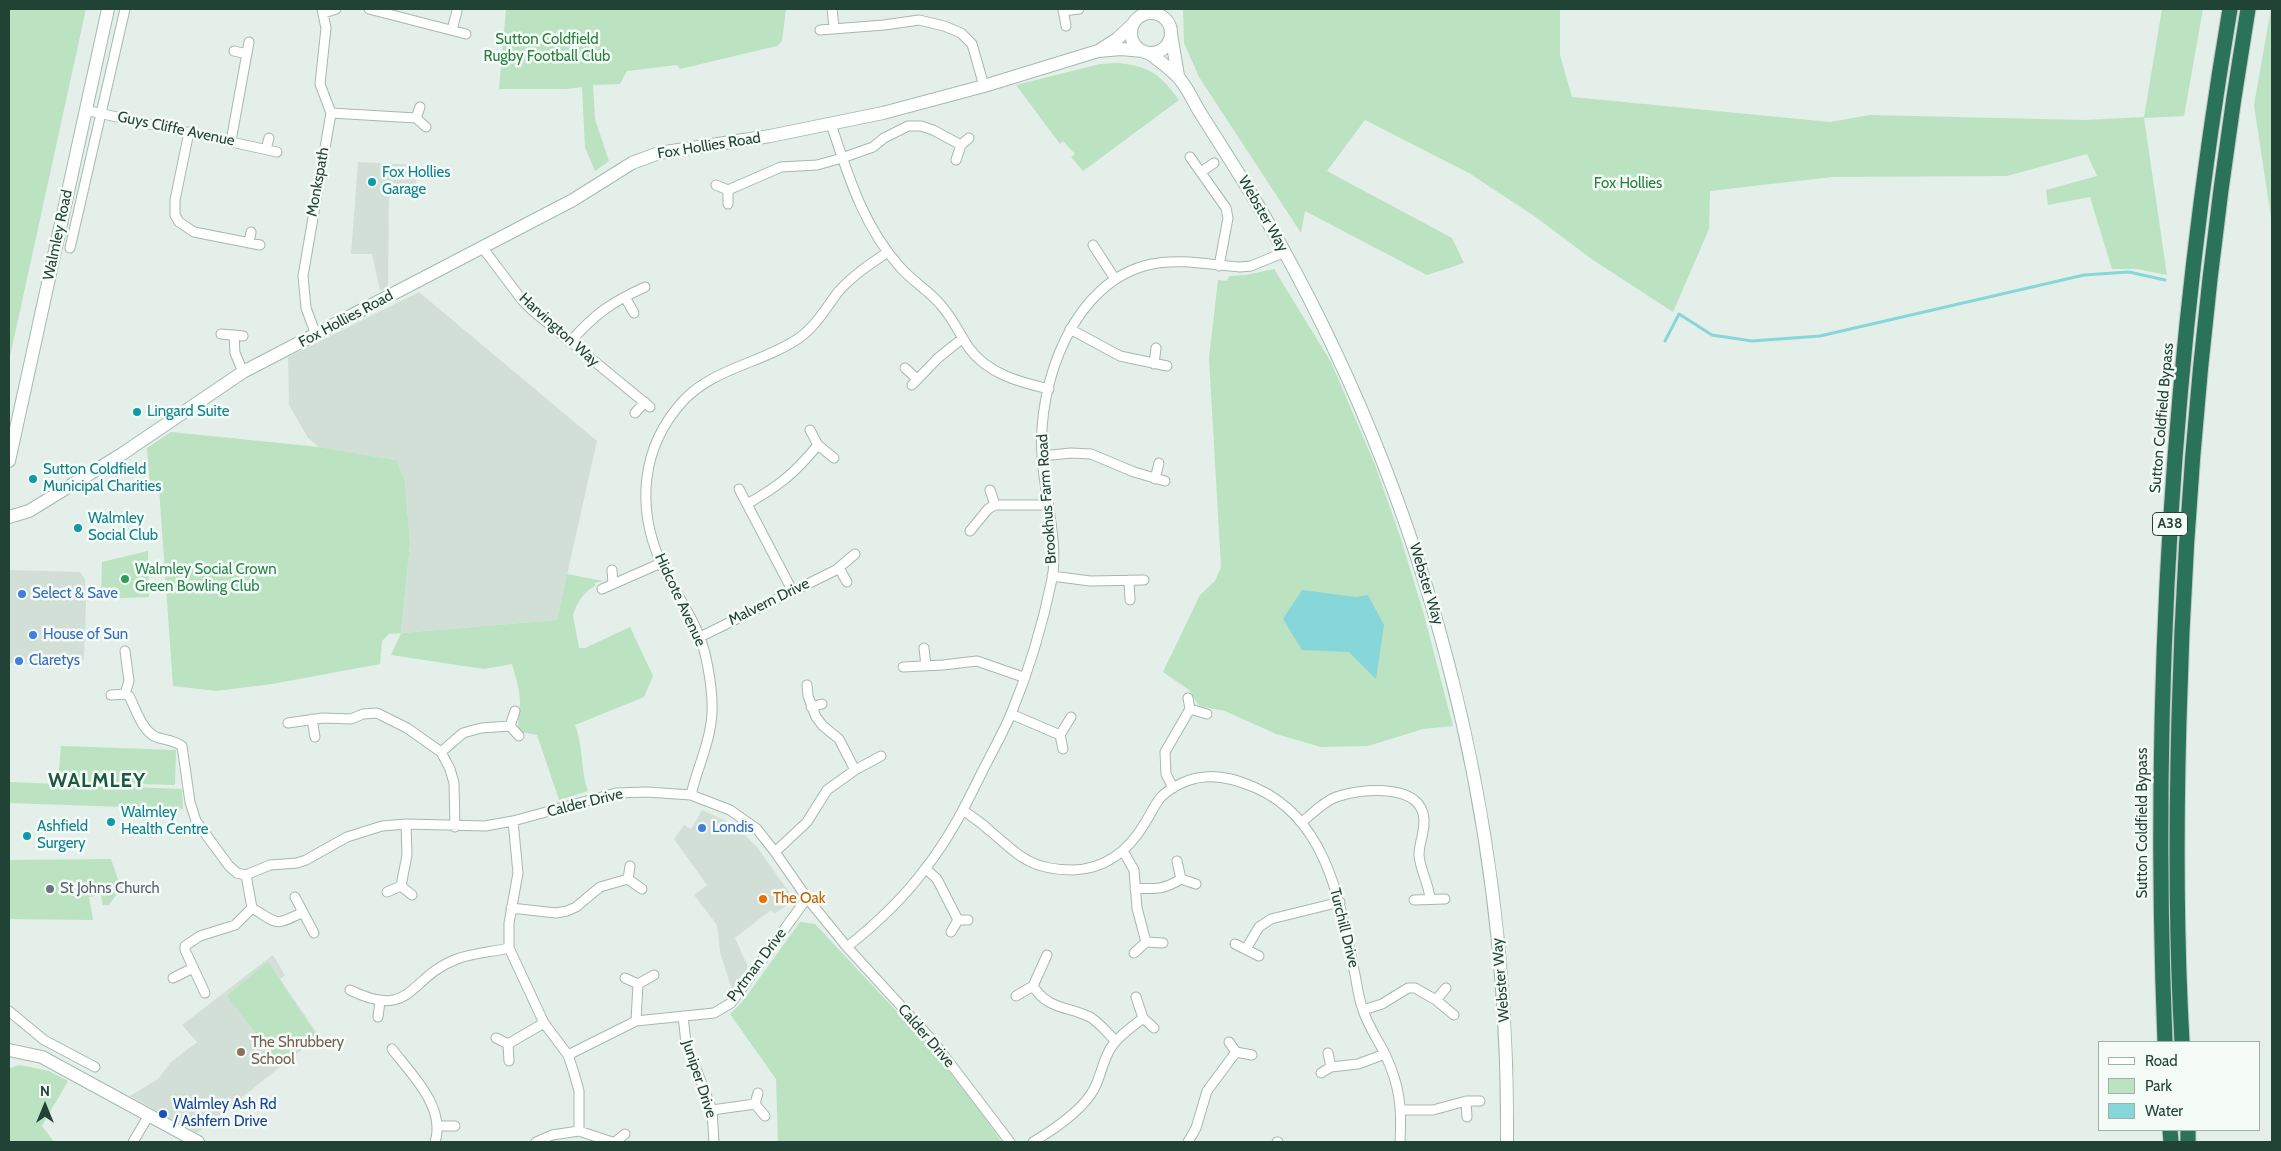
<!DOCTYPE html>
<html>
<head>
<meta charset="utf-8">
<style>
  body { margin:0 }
  #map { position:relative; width:2281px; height:1151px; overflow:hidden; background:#e4efe9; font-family:Cabin,sans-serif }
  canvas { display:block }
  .frame { position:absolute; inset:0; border:10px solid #214335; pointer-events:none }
  .legend { position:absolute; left:2098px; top:1041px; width:162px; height:90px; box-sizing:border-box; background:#f5fbf7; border:1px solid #a0b1a9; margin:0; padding:6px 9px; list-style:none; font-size:15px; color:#214335 }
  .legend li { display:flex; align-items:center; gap:10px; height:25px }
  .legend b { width:25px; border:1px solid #a0b1a9 }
  .north { position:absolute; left:20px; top:1081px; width:50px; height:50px; -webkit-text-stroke:4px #f5fbf7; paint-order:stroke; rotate:0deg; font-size:14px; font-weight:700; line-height:20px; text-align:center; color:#214335 }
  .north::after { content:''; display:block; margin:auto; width:18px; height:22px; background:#214335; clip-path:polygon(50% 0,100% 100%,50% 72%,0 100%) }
</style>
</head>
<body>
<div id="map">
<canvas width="2281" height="1151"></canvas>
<div class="frame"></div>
<ul class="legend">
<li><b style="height:6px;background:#fff"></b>Road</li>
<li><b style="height:14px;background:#bbe2c1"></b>Park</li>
<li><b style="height:14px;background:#87d6d9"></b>Water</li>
</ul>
<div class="north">N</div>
</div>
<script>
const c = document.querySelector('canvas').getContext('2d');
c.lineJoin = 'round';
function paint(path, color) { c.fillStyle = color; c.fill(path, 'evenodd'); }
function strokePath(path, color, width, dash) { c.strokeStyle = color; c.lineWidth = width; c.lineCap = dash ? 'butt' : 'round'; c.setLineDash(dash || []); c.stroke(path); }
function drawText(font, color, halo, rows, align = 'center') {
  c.font = font + ' Cabin,sans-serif'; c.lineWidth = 5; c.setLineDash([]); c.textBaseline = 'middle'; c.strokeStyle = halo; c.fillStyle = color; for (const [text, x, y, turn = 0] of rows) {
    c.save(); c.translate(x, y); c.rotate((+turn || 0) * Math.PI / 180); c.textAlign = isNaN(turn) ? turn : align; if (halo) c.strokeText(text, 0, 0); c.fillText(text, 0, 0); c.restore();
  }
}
const built = new Path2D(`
  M358 162 417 165 416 188 389 186 388 287 380 291 372 254H351Z
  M419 292 597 441 557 620 401 633 410 544 405 481 396 460 319 447 308 438 289 405 288 357Z
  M9 570 80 572 85 579 86 604 84 660 65 657 64 665 9 663Z
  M702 810 726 821 746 836 757 847 792 896 790 903 774 914 771 910 735 938 748 967 732 990 720 952 717 925 694 895 707 885 674 839 684 825 691 829Z
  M273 955 285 975 280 979 319 1036 197 1133 130 1096 158 1079 171 1062 197 1042 182 1025Z`);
const green = new Path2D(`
  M9 9H86L9 361Z
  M506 9H786L782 41 777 46 680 69 677 65 627 71 620 84 593 85 595 119 609 161 595 171 585 148 582 87 566 89H499Z
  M1183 9H1560V55L1572 97 1830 122 1870 115 2084 120 2144 117 2162 9H2203L2184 116 2144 118 2167 275 2137 269H2112L2090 197 2048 205 2046 190 2097 176 2087 154 2007 176 1832 177 1710 191 1709 229 1673 312 1593 260 1537 218 1469 173 1365 120 1327 171 1452 238 1464 263 1427 275 1305 211 1301 233 1199 77 1184 43Z
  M2271 9H2272V224L2254 105Z
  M1117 63C1150 66 1160 74 1179 100L1083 171 1071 157 1075 154 1063 141 1060 144 1016 85 1100 64Z
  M1274 269 1331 362 1375 465 1401 539 1424 615 1453 726 1423 729 1368 746 1321 747 1276 734 1225 711 1199 706 1189 690 1163 672 1200 595 1215 581 1221 567 1209 358 1218 280 1227 281 1229 276 1246 275Z
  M171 432 319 447 396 460 405 481 410 544 401 633 557 620 567 574 603 581 595 583V586C584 591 577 603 573 615L579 648H585L630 627 653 676 644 697 575 725C584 749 580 768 588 791L559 800 537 735 520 732C516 723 520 714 520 704 520 690 516 678 512 664L484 669 391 655 401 633 389 634 382 641 380 664 272 684 216 691 173 686 159 488H150L147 448Z
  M148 551 149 597 101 599 102 562Z
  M61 746 176 750 175 785 58 782Z
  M9 782 182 789 183 809 9 803Z
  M111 859 121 888 109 905H103L101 895 89 897 93 920 9 919V860Z
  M800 922 815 924 929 1046 977 1107 1002 1142H778L776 1079 730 1014 743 1001Z
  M268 962 316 1035 279 1063 227 996Z
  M20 1065 49 1071 68 1081 42 1126 54 1142H9V1068Z`);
const water = new Path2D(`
  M1302 590 1356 597 1368 595 1384 625 1376 679 1349 652 1302 650 1283 619Z`);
const stream = new Path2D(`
  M1665 341 1679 314 1712 335 1752 341 1820 336 2084 275 2129 272 2165 280`);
const street = new Path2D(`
  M322 9 326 28 320 84 331 113
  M369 9 466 34
  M832 9 834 27
  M1063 9 1066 26
  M1063 11 1079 9
  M324 13 336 9
  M452 30 457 11
  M820 30 884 25 919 20 944 26 961 33 972 44 984 86
  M234 51 247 54
  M420 107 416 118 426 127
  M85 110 277 152
  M331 113 416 118
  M831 124C848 175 863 226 900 267 912 281 928 290 940 304 952 317 959 333 969 348 988 374 1019 382 1049 389
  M189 132 175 200V215L179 222 194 232 260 245
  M231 141 249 42
  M266 149 269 138
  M1190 157 1226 208 1228 218 1219 266
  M956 160 961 145 969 138
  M1201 172 1214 163
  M716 185 728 190V204
  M728 190 781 167 817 165 842 158 873 147 884 138 908 126H921L933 130 961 145
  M249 243 251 232
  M1093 245 1115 279
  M482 247 522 300 533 311 650 407
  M70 248 125 9
  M625 297 634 313
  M1070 329 1120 356 1167 366
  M221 334 243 336
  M234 335 235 353 243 372
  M316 335 306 308 303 276 331 113
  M570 342C595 314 610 303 645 287
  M1154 364 1156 348
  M905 368 917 379
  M912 385 938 358 963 338
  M635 413 645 402
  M810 430 818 445 834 458
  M1042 456 1071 453 1091 454 1134 472 1165 481
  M1155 479 1159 463
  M739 489 792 590
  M990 490 995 505
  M747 504C779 486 794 474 818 445
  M970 531 988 509 995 505H1048
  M839 568 847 582
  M612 570 613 583
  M1052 576 1090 581 1144 580
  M1129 580 1130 600
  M602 589 661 563
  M700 637 836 570 855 554
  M924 648 926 666
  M125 651 129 681 125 694
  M903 667 943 665 977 661 1023 677
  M807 685 808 696 816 717 823 726 839 739 855 770
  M111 695 125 694 129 696C136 709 142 731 156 737 165 740 174 740 182 746L190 802 196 821 229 866 237 873 246 875 270 865 297 863 306 860 347 837 382 826 406 824 485 826 513 821 616 793 647 792 691 795 730 810 757 829 775 852 807 898 847 947 933 1041 1010 1142
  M811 707 822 704
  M1190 709 1207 714
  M1011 714 1060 735
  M312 719 315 737
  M288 723 323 718 351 719 363 714 377 713 407 728 441 752 450 769 454 783 455 827
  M510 726 515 711
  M1063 749 1060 735 1071 717
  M441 752 463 733 481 728 510 726 519 736
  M1173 788 1166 774 1165 752 1190 709 1188 698
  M691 795C696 772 706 752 710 729 715 706 711 681 706 658 699 623 675 595 661 563 636 507 641 447 683 401 713 368 763 363 799 338 816 326 826 308 838 292 852 276 870 264 888 252
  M963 810C972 817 982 823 990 831 1003 841 1014 854 1029 861 1042 868 1058 870 1073 870 1106 869 1129 850 1145 823 1150 815 1155 804 1161 797 1172 786 1190 778 1205 777 1223 775 1240 781 1256 788 1327 819 1340 902 1354 970 1357 983 1358 997 1363 1010 1368 1026 1378 1040 1385 1054 1400 1086 1402 1108 1400 1142
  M513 821 518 873 509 923V948L544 1023 568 1055 574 1073 579 1091V1131
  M1302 822C1313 813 1323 802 1336 797 1359 789 1414 783 1423 813 1427 828 1419 841 1419 855 1420 870 1429 884 1430 899
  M1123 851 1134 870 1137 908 1146 942
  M775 852 807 822 827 790 855 770 881 756
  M1177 861 1181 879 1196 884
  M630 866 628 879 642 889
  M926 869 937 879 958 920
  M401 886 407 855 406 824
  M1135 888C1156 889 1163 890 1181 879
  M387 892 401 886 412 895
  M295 897 314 933
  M1414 900 1445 899
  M252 908C279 924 273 927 303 912
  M511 908 556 913 567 911 576 907 600 887 628 879
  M951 932 958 920H968
  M1235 944 1259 956
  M847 947C876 924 903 899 925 869 948 840 965 807 981 774 991 754 1002 735 1011 714 1028 673 1043 623 1052 579 1059 543 1044 493 1042 456 1037 384 1073 280 1152 264 1180 258 1211 265 1240 267L1251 266 1285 252
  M1246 949 1259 927 1271 919 1340 902
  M1134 953 1146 942 1163 943
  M173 978 193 968
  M625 978 638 984 654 975
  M1033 986 1047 955
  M350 990C413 1021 408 977 457 959 473 953 492 952 509 948
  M205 993 185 950V946L200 936 235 925 252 908 246 875
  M1016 996 1033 986C1048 1010 1068 1006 1090 1017 1100 1023 1108 1034 1116 1041
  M1136 997 1143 1018 1154 1028
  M1436 1000 1446 988
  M1363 1010 1382 1004 1408 988H1415L1436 1000 1454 1015
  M9 1011 44 1040 95 1067
  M683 1016 686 1043 712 1110 714 1142
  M378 1017 380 1001
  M636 1021 638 984
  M496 1038 508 1044 509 1061
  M1229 1042 1236 1052 1252 1055
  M508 1044 544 1023
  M392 1049C411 1074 446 1107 435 1142
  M1328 1053 1331 1067
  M568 1055 636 1021 714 1013 731 1003 807 898
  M1321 1073 1331 1067 1358 1064 1385 1054
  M758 1093 755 1104 765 1116
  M1466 1101 1467 1117
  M712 1110 755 1104
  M1402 1110H1433L1466 1101H1480
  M437 1126H455
  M133 1142 149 1115
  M536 1142 552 1135 579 1131 612 1142
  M615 1142 625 1134
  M1033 1142C1053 1130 1083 1110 1094 1089 1100 1078 1102 1065 1108 1053 1114 1039 1131 1028 1143 1018
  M1188 1142 1196 1128 1207 1091 1236 1052
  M1277 1142H1278`);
const secondary = new Path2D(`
  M1131 33a20 20 0 1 1 40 0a20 20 0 1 1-40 0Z
  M1171 34 1178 76
  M1100 50 1117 39 1133 24
  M1149 53C1158 60 1168 67 1176 75 1187 85 1193 102 1201 114 1223 149 1246 184 1266 219 1428 500 1510 818 1507 1142
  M9 461 108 9
  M9 517 29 511 122 454 243 372 573 200 632 163 659 153 770 136 883 113 984 86 1098 51 1121 49 1143 51
  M9 1050 42 1057 198 1142`);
const highway = new Path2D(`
  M2165 1042C2151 697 2172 350 2230 9
  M2182 1042C2176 935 2176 827 2179 719 2185 481 2209 243 2248 9
  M2170 1130 2171 1142
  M2188 1130V1142`);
const markers = [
  [372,182,5,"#0f9aa8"],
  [137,412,5,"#0f9aa8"],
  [33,479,5,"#0f9aa8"],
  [78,528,5,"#0f9aa8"],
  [125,579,5,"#2e9e5b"],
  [22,594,5,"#3f7fe0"],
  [33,635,5,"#3f7fe0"],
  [19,661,5,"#3f7fe0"],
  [111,822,5,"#0f9aa8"],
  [702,828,5,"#3f7fe0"],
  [27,836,5,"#0f9aa8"],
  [50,889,5,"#6b7280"],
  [763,899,5,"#e8710a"],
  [241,1052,5,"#8d6e63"],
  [163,1114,5,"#1a4fb4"]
];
const shields = [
  [2170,524,35]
];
const shieldNames = [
  ["A38",2170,524]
];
const parkNames = [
  ["Sutton Coldfield",547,40],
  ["Rugby Football Club",547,57],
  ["Fox Hollies",1628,184]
];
const streetNames = [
  ["Guys Cliffe Avenue",176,129,12],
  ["Fox Hollies Road",709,146,-9],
  ["Monkspath",318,182,-80],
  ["Webster Way",1263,214,60],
  ["Walmley Road",58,235,-78],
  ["Fox Hollies Road",346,319,-28],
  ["Harvington Way",559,330,42],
  ["Sutton Coldfield Bypass",2162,418,-85],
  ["Brookhus Farm Road",1047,499,-94],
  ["Webster Way",1426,584,73],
  ["Hidcote Avenue",680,600,65],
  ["Malvern Drive",769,602,-26],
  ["Calder Drive",585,803,-14],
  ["Sutton Coldfield Bypass",2143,823,-90],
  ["Turchill Drive",1344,928,76],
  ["Pytman Drive",757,965,-53],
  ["Webster Way",1501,980,-95],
  ["Calder Drive",926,1036,49],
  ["Juniper Drive",699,1079,72]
];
const cultureNames = [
  ["Fox Hollies",382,173],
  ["Garage",382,190],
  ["Lingard Suite",147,412],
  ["Sutton Coldfield",43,470],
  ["Municipal Charities",43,487],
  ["Walmley",88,519],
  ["Social Club",88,536],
  ["Walmley",121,813],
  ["Health Centre",121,830],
  ["Ashfield",37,827],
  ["Surgery",37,844]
];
const leisureNames = [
  ["Walmley Social Crown",135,570],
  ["Green Bowling Club",135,587]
];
const shopNames = [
  ["Select & Save",32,594],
  ["House of Sun",43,635],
  ["Claretys",29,661],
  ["Londis",712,828]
];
const worshipNames = [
  ["St Johns Church",60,889]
];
const foodNames = [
  ["The Oak",773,899]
];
const educationNames = [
  ["The Shrubbery",251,1043],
  ["School",251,1060]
];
const transitNames = [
  ["Walmley Ash Rd",173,1105],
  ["/ Ashfern Drive",173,1122]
];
const districtNames = [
  ["WALMLEY",97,781]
];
paint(built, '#d2dfd7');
paint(green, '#bbe2c1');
paint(water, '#87d6d9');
strokePath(stream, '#87d6d9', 3);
strokePath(street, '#a6b8af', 11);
strokePath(secondary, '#a1bcaf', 14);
strokePath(highway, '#c1cac6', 17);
strokePath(street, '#fff', 9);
strokePath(secondary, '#fff', 12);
strokePath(highway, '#2a725a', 15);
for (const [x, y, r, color] of markers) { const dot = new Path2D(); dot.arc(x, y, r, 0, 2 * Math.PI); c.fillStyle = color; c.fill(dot); strokePath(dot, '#f5fbf7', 2); }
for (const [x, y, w] of shields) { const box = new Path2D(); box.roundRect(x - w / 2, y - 11.5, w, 23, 4); c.fillStyle = '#f5fbf7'; c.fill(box); strokePath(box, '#214335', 1); }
drawText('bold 14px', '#214335', null, shieldNames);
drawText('15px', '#277e3e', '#f5fbf7', parkNames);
drawText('15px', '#214335', '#f5fbf7', streetNames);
drawText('15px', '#0d838f', '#f5fbf7', cultureNames, 'left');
drawText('15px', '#27864d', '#f5fbf7', leisureNames, 'left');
drawText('15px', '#366cbe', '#f5fbf7', shopNames, 'left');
drawText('15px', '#5b616d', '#f5fbf7', worshipNames, 'left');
drawText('15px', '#c56008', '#f5fbf7', foodNames, 'left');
drawText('15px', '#785e54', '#f5fbf7', educationNames, 'left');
drawText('15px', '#164399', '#f5fbf7', transitNames, 'left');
c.letterSpacing = '1px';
drawText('bold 20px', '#1b5741', '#f5fbf7', districtNames);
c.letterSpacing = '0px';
</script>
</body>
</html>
